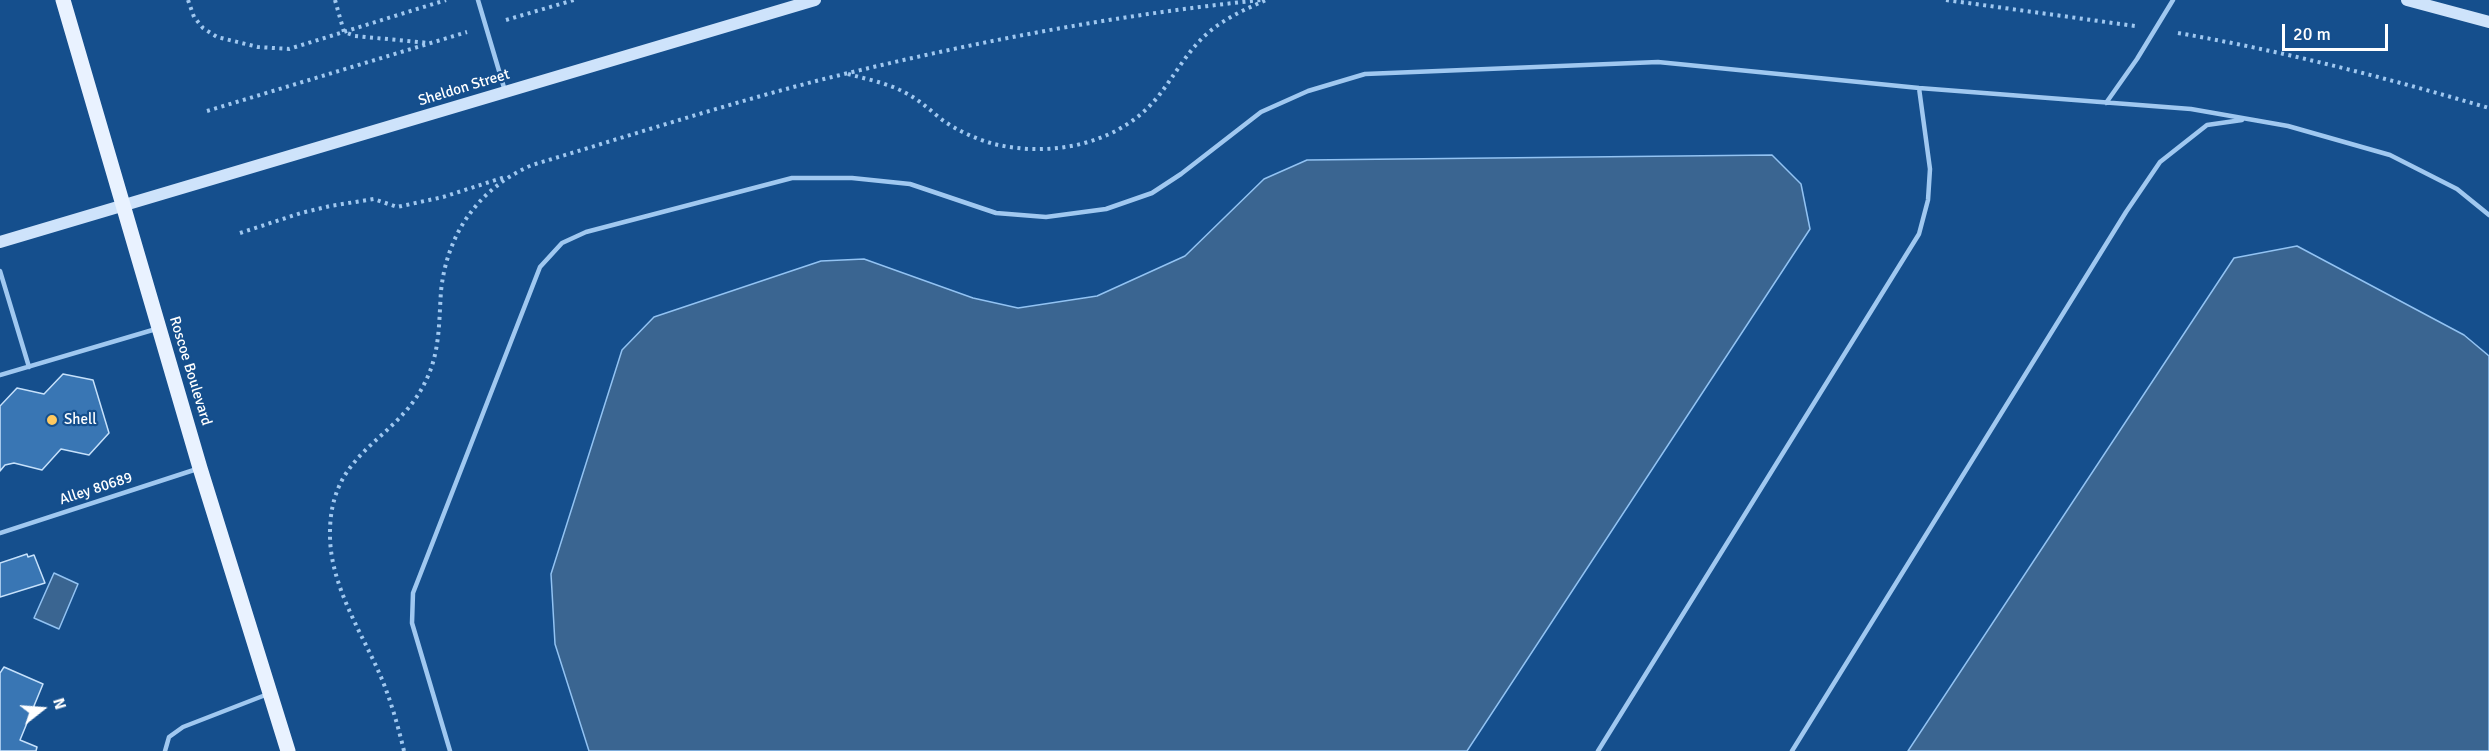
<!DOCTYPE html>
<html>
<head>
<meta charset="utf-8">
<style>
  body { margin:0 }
  #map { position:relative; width:2489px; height:751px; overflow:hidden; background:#154f8d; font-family:Signika,sans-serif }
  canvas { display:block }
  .north { position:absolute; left:12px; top:679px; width:60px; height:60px; -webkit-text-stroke:4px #154f8d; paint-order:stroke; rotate:73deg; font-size:16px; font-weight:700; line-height:24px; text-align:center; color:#fff }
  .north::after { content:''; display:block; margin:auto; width:21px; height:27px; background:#fff; clip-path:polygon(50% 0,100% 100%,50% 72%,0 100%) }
  .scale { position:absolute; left:2282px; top:24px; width:106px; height:27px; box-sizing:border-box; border:3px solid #fff; border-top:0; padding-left:8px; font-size:18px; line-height:21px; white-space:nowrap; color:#fff; -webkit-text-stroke:4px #154f8d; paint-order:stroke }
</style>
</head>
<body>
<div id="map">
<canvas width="2489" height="751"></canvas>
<div class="north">N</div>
<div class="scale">20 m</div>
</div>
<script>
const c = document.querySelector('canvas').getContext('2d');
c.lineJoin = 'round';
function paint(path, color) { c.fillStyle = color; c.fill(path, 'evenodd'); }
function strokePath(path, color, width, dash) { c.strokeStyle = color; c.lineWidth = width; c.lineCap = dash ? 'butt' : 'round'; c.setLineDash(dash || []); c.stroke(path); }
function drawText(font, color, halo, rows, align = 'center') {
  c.font = font + ' Signika,sans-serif'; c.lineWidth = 4.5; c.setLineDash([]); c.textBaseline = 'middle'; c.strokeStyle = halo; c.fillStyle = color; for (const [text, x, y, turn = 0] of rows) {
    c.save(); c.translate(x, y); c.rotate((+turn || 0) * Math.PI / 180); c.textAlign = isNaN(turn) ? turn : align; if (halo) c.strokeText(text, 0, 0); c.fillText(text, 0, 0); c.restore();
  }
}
const water = new Path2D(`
  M1772 155 1801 184 1810 229 1467 751H589L555 644 551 574 622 350 654 317 821 261 864 259 973 298 1018 308 1097 296 1185 256 1264 179 1307 160Z
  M2297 246 2464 335 2489 356V751H1908L2234 258Z
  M54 573 78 584 59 629 34 618Z`);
const building = new Path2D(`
  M63 374 93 380 109 433 89 455 61 449 42 470 14 463 5 465 0 471V406L17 388 44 394Z
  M27 554 28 557 34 555 45 583 0 597V563Z
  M4 667 43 684 20 740 37 747 36 751H0V673Z`);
const path = new Path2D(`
  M188 0 194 17 203 28 217 37 258 47 289 49 446 0
  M335 0 344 32 355 36 429 43
  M1946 0 2135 26
  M506 20 574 0
  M2178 33C2283 51 2387 78 2489 108
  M848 74C866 79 887 83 904 92 918 99 929 109 941 119 956 130 976 139 994 144 1052 158 1122 144 1160 94 1177 72 1190 46 1214 28 1230 16 1248 8 1266 0
  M207 111 467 32
  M240 233 301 213 330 206 374 199 397 207 443 197 505 177
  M404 751C398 726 391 701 381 677 362 633 331 587 330 537 328 447 399 444 428 376 440 349 439 320 441 291 447 233 479 188 532 165 629 136 726 104 824 79 968 43 1114 15 1261 0`);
const service = new Path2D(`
  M478 0 505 91
  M2106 103 2137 59 2173 0
  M0 271 29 367
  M0 375 156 329
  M0 533 197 469
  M165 751 169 737 183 727 268 694
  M450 751 412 623 413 593 540 267 562 243 586 232 792 178H852L910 184 996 213 1046 217 1106 209 1152 193 1181 174 1261 112 1308 91 1365 74 1658 62 1919 88 2191 109 2288 126 2390 155 2457 189 2489 215
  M1598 751 1919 234 1928 200 1930 169 1919 88
  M1792 751 2126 212 2160 162 2207 125 2242 120`);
const secondary = new Path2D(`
  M2407 0 2489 22
  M0 242 815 0`);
const primary = new Path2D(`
  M63 0 200 468 288 751`);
const markers = [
  [52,420,6,"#ffc95f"]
];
const streetNames = [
  ["Sheldon Street",464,88,-17],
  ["Roscoe Boulevard",190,371,73],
  ["Alley 80689",96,489,-18]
];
const poiNames = [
  ["Shell",64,420]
];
paint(water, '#3a6591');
strokePath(water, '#92c3f3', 1.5);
paint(building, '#3976b4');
strokePath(building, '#c6e1fb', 1.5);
strokePath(path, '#a0c8f0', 4, [3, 4.5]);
strokePath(service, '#a0c8f0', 4.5);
strokePath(secondary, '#cee3fb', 12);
strokePath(primary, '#e9f2ff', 15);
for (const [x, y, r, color] of markers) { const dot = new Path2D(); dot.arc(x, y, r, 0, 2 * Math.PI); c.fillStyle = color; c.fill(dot); strokePath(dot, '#154f8d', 2); }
drawText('15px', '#fff', '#154f8d', streetNames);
drawText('15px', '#fff', '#154f8d', poiNames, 'left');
</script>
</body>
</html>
